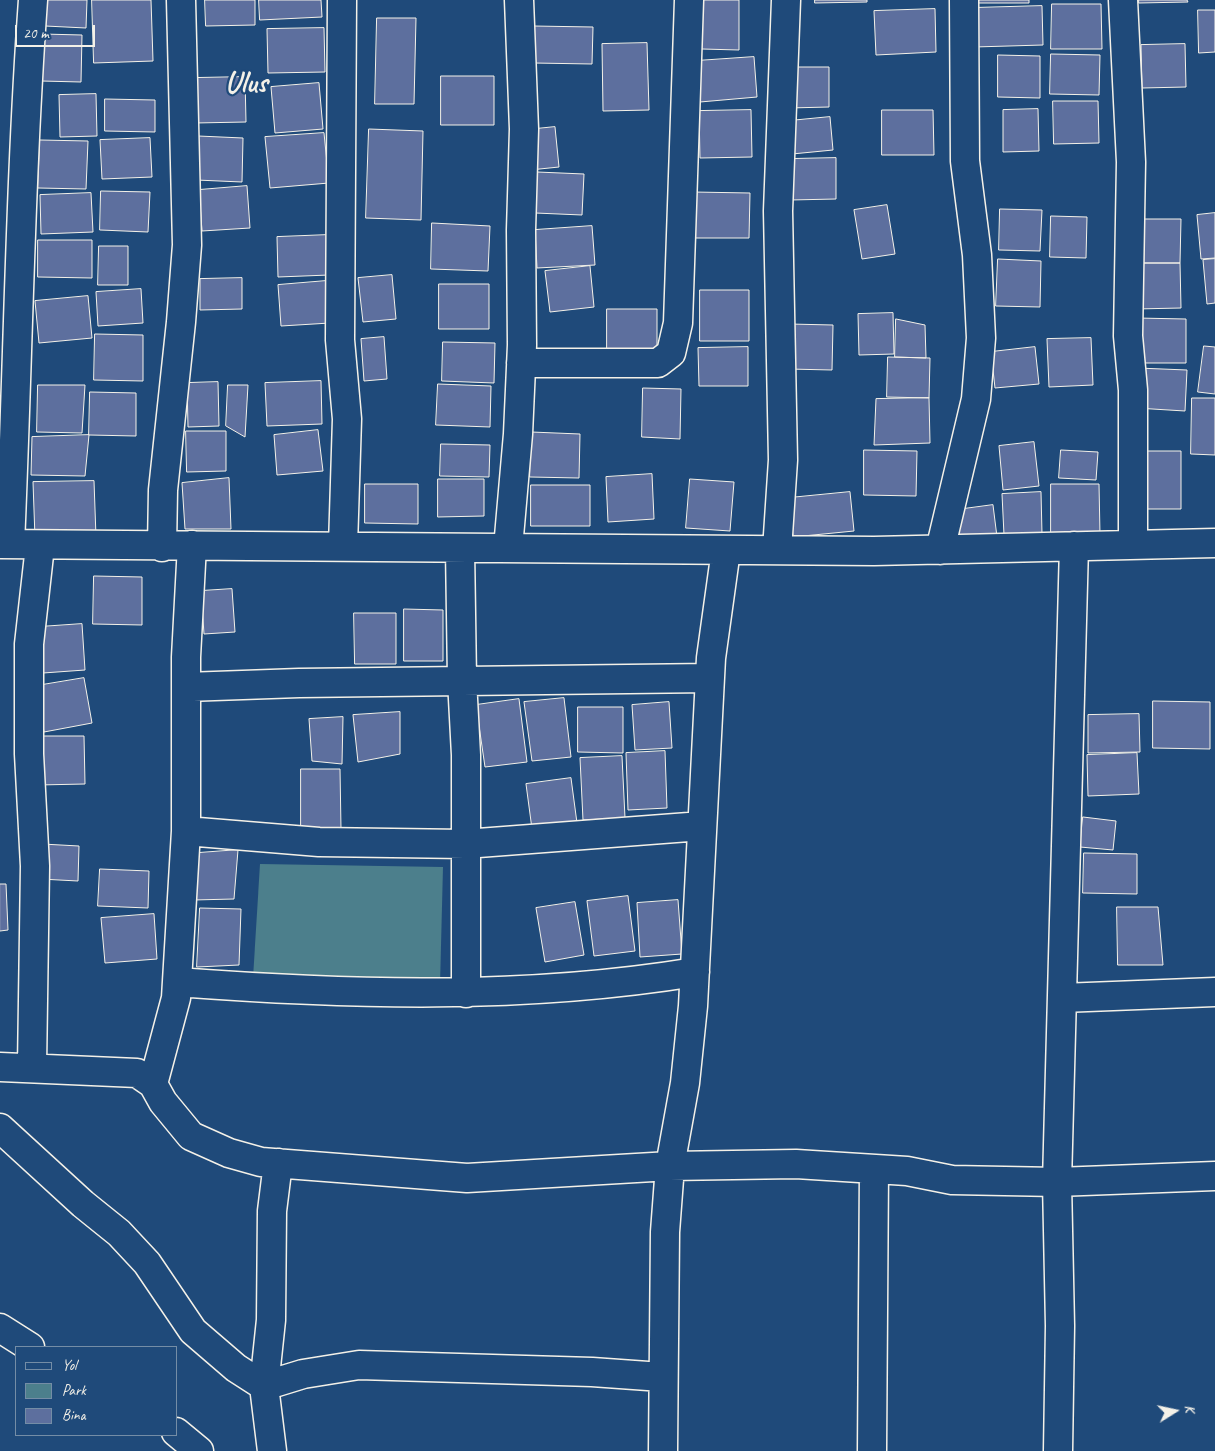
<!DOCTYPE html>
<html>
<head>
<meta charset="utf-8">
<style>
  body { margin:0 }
  #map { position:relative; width:1215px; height:1451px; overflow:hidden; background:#1f4a7a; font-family:Caveat,sans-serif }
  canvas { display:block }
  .legend { position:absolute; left:15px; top:1346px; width:162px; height:90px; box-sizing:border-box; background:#1f4a7a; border:1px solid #748da6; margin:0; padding:6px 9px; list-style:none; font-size:15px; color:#f4f1e8 }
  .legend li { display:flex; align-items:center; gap:10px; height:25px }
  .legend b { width:25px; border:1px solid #748da6 }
  .north { position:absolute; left:1150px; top:1386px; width:50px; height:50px; -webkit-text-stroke:4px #1f4a7a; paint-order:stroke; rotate:80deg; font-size:14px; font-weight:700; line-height:20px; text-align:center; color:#f4f1e8 }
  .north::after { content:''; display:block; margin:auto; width:18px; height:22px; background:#f4f1e8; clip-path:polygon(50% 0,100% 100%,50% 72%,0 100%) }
  .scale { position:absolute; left:15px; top:25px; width:80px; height:22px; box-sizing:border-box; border:2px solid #f4f1e8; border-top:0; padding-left:6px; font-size:15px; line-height:18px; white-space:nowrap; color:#f4f1e8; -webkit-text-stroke:4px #1f4a7a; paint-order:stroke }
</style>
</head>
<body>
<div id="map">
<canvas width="1215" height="1451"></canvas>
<ul class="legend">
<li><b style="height:6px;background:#1f4a7a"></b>Yol</li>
<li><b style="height:14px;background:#4c7f8c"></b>Park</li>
<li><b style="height:14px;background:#5d6f9e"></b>Bina</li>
</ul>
<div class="north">K</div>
<div class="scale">20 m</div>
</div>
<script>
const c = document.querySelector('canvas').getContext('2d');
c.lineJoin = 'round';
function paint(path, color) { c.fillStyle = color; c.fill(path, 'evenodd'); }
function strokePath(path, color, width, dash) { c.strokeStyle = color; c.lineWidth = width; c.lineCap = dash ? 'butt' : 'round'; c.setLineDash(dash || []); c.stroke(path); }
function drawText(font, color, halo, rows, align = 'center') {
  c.font = font + ' Caveat,sans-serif'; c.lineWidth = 4.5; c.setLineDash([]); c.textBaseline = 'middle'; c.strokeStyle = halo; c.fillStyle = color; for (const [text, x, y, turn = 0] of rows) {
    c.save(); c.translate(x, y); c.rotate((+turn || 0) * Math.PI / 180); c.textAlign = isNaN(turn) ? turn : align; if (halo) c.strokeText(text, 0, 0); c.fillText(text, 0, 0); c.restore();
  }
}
const green = new Path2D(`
  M260 864 443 867 440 985 253 978Z`);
const building = new Path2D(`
  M46 0H87L86 28 45 26Z
  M92 0H151L153 61 94 63Z
  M205 0H255V25L206 26Z
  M259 0H321L322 17 260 20Z
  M703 0H739V50L702 49Z
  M815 0H867V2L815 3Z
  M976 0H1029V3H976Z
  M1139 0H1187L1188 2 1139 3Z
  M1052 4H1101L1102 49H1051Z
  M1042 6 1043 45 974 47 972 8Z
  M935 9 936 52 876 55 874 11Z
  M1198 10H1215V52L1199 53Z
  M377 18H416L414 104H375Z
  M533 26 593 27 592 64 533 63Z
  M324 28 325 72 268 73 267 29Z
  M42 34 82 35 81 82 41 81Z
  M647 43 649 110 603 111 602 44Z
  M1185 44 1186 87 1142 88 1141 45Z
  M1051 54 1100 55 1099 95 1050 94Z
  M998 55 1040 56V98L998 97Z
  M754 57 757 97 700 102 696 61Z
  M788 67H829V107L789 108Z
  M441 76H494V125H441Z
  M245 77 246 122 195 123 194 78Z
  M319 83 323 129 275 133 271 87Z
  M96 94 97 136 60 137 59 95Z
  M105 99 155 100V132L105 131Z
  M1053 101H1098L1099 143 1054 144Z
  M1038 109 1039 151 1003 152V110Z
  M751 110 752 157 700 158 699 111Z
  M882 110H933L934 155H882Z
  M830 117 833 150 792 154 789 121Z
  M555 127 559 167 530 170 526 130Z
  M369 129 423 131 421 220 366 218Z
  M324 133 329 183 270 188 265 137Z
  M198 136 243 138 242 182 196 180Z
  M150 138 152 177 102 179 100 140Z
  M40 140 88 141 86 189 38 188Z
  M836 158V199L790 200V159Z
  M537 172 584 174 582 215 535 213Z
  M247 186 250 228 202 231 199 190Z
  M101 191 150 192 148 232 100 230Z
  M693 192 750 193 749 238H693Z
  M91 193 93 232 41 234 40 195Z
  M887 205 895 254 862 259 854 210Z
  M1000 209 1042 210 1040 251 999 250Z
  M1215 213V258L1201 259 1197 215Z
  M1051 216 1087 217 1086 258 1050 257Z
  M1138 219H1181L1180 263H1138Z
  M432 223 490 226 488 271 431 269Z
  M592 226 595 265 537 268 535 230Z
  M328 235 329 275 278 277 277 237Z
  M38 240H92V278L38 277Z
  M99 246H128V285H98Z
  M998 259 1041 261 1040 307 996 306Z
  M1215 259V303L1207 304 1203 260Z
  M1135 263H1180L1181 308 1136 309Z
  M590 266 594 307 550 312 545 271Z
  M392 275 396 319 363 322 358 278Z
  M242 278V309L200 310V279Z
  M326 281 330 323 281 326 278 285Z
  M439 284H489V329H439Z
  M141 289 143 323 98 326 96 292Z
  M700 290H749V341H700Z
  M88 296 92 338 39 343 35 301Z
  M607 309H657V353L607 352Z
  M893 313 894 354 859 355 858 314Z
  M1136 318 1186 319V363H1136Z
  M896 319 925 325 926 358 895 357Z
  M789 324 833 325 832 370 788 369Z
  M95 334 143 335V381L94 380Z
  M384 337 387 379 364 381 361 339Z
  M1091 338 1093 385 1049 387 1047 339Z
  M443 342 495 343 494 383 442 381Z
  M1204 346 1215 347V394L1198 392Z
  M748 347V386H699L698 348Z
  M1035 347 1039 384 995 388 991 352Z
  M888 357 930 358 929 398 887 397Z
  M1137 368 1187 370 1185 411 1136 408Z
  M321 381 322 424 267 426 265 383Z
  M218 382 219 426 188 427 187 383Z
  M438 384 491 386 490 427 436 425Z
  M38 385H85L82 433 37 432Z
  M228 385H248L245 437 226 426Z
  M643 388 681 389 680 439 642 437Z
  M90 392 136 393V436L89 435Z
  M929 398 930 443 874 445 876 399Z
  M1192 398H1215V455L1191 454Z
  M318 430 323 471 277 475 274 435Z
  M186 431H226V471L187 472Z
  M531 432 580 434 579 478 530 477Z
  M89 435 85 476 31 475 32 437Z
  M1034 442 1039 486 1003 490 999 446Z
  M441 444 490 445 489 477 440 476Z
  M864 450 917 451 916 496 864 495Z
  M1061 450 1098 452 1096 480 1059 478Z
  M1141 451H1181V509H1141Z
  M652 474 654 519 608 522 606 477Z
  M229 478 231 529H185L182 483Z
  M438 479H484V516L438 517Z
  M690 479 734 482 730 531 686 528Z
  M94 481 96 537 35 538 33 482Z
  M365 484H418V524L365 523Z
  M1051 484H1099L1100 535H1051Z
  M531 485H590V526H531Z
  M850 492 854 531 793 537 789 498Z
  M1041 492 1042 534 1004 535 1002 494Z
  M993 505 997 537 960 542 956 510Z
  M94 576 142 577V625L93 624Z
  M232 589 235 632 204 634 201 591Z
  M404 609 443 610V661H404Z
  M354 613H396V664H355Z
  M82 624 85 670 43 673 39 627Z
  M84 678 92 723 44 732 36 686Z
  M564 698 571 757 532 761 524 702Z
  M519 699 527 762 485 767 476 705Z
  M1153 701 1210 702V749L1153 748Z
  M669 702 672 748 635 750 632 705Z
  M578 707H623V753L578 752Z
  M400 712V754L358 762 353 715Z
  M1139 714 1140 752 1088 753V715Z
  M343 717 342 764 312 761 309 719Z
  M37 736H84L85 784 38 785Z
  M665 751 667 808 628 810 626 753Z
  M1137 753 1139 794 1088 796 1087 755Z
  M622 756 625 818 583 820 580 758Z
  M301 769H340L341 829H301Z
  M571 778 577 823 532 829 526 784Z
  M1083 817 1116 821 1113 850 1080 847Z
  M42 844 79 846 78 881 40 879Z
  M238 850 234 899 193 900 198 853Z
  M1084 853 1137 854V894L1083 893Z
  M100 869 149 871 148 908 98 906Z
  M0 884H6L8 930 0 931Z
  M628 896 635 951 594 956 587 901Z
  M678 900 682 954 640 957 637 903Z
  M575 902 584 955 545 962 536 908Z
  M1117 907H1158L1163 965H1118Z
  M200 908 241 909 239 965 197 967Z
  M154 914 157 959 105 963 101 918Z`);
const minor = new Path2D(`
  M342 0 340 340 347 419 343 546
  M1123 0 1131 162 1128 336 1133 390V545
  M521 363H658L671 353 678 323 689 0
  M0 544 874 551 1215 543
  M10 544C18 363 20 181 33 0
  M162 547 163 490 181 322 187 245 181 0
  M460 548 462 680 466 755V993
  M508 548 518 434 522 345 521 230 524 129 519 0
  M777 550 783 460 778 211 786 0
  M940 550 976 399 981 338 977 255 965 161 964 0
  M186 687 299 683 710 678
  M186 831 319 842 465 844 702 826
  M177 982C350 995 524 1000 695 972
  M1062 998 1215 992
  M0 1067 137 1073 153 1084 163 1102 191 1136 229 1153 261 1162 467 1178 670 1166 796 1164 907 1171 952 1180 1057 1182 1215 1176
  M32 1067 35 866 29 754V644L40 546
  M153 1084 176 998 186 831V657L192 545
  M0 1128 83 1204 119 1233 147 1263 193 1331 236 1368 264 1386 303 1374 359 1365 592 1372 662 1377
  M0 1328 30 1347
  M176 1432 199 1451
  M272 1451 264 1386 271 1320 272 1211 278 1163
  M663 1451 665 1232 670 1166 685 1083 693 1006 711 658 726 550
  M872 1451 874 1169
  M1058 1451 1060 1326 1057 1182 1074 546`);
const districtNames = [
  ["Ulus",246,84]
];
paint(green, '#4c7f8c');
paint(building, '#5d6f9e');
strokePath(building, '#f4f1e8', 1);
strokePath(minor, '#f4f1e8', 31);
strokePath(minor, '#1f4a7a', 28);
drawText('bold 30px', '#f4f1e8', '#1f4a7a', districtNames);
</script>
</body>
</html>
